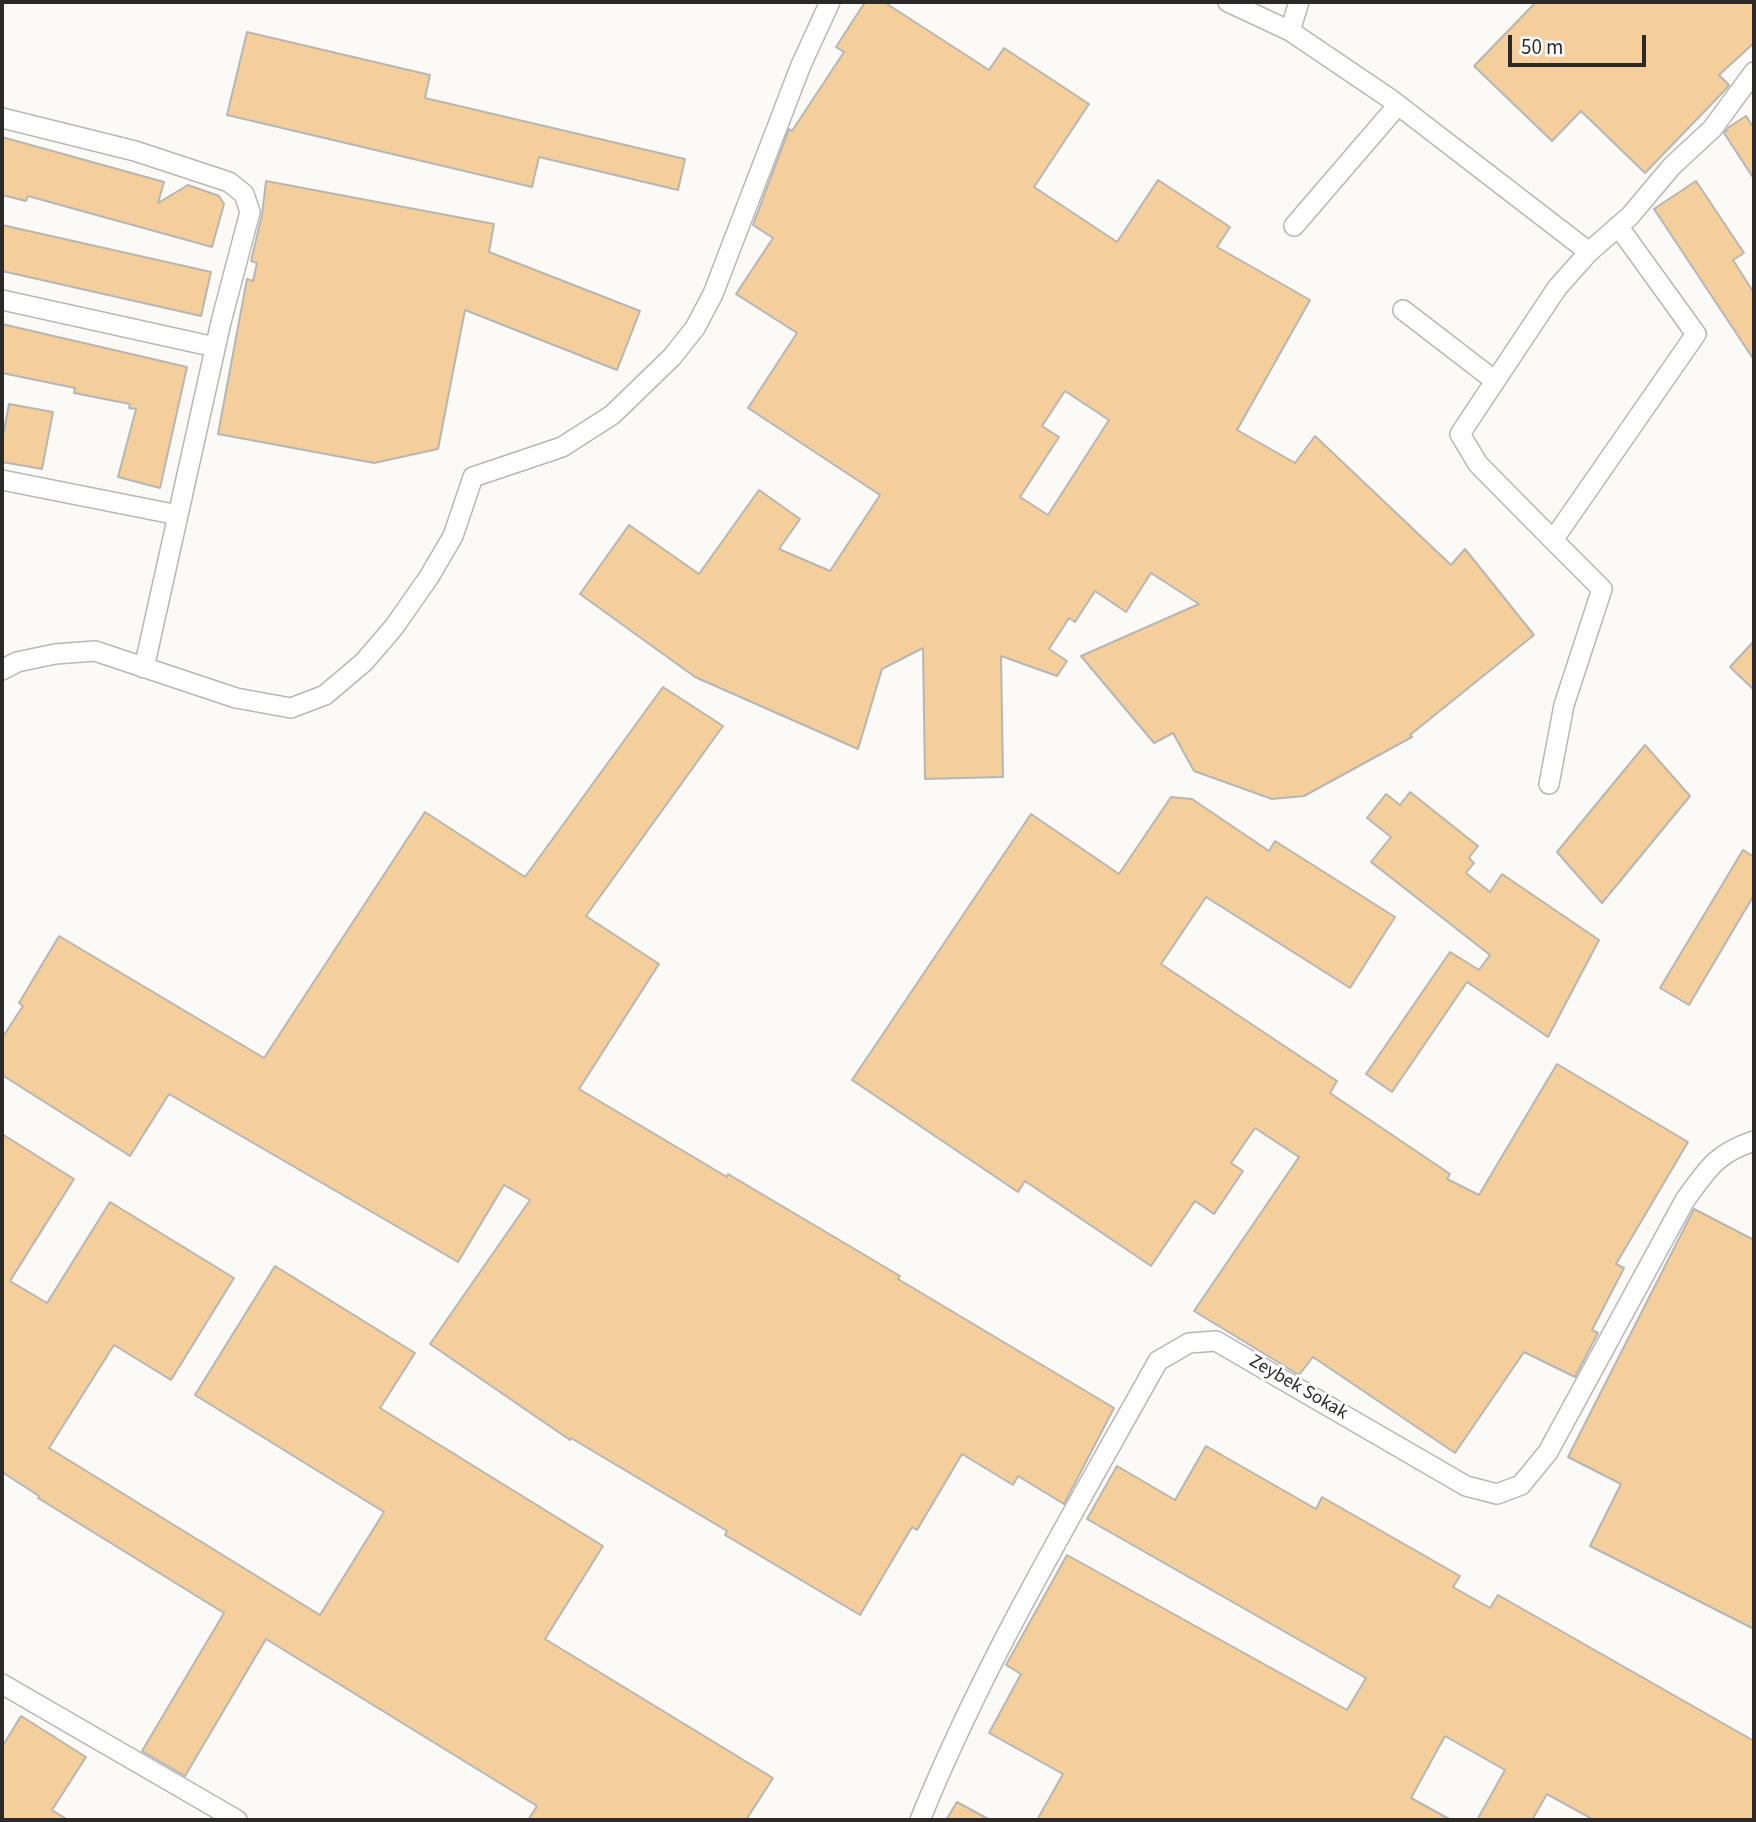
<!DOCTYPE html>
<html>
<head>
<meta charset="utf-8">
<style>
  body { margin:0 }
  #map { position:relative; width:1756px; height:1822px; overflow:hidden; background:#fcfaf7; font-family:"Source Sans 3",sans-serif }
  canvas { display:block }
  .frame { position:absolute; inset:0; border:4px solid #2b2a29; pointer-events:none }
  .scale { position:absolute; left:1508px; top:35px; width:138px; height:32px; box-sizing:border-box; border:4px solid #2b2a29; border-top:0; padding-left:9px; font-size:21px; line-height:24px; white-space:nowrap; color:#2b2a29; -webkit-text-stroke:5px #fff; paint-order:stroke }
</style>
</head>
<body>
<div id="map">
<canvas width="1756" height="1822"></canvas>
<div class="frame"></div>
<div class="scale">50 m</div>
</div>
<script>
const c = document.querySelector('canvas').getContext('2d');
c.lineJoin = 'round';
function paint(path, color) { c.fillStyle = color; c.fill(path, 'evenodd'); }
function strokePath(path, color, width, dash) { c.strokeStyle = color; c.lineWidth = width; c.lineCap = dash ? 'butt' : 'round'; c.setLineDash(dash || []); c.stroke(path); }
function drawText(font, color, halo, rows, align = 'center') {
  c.font = font + ' "Source Sans 3",sans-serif'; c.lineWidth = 6; c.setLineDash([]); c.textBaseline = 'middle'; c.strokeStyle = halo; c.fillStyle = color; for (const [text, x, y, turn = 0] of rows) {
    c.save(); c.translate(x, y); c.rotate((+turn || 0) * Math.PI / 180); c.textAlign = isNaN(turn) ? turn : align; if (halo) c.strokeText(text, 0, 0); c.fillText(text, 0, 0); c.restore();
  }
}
const building = new Path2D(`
  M865 2H884L989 70 1004 48 1089 104 1034 187 1117 242 1158 180 1230 227 1217 247 1310 300 1237 430 1295 463 1315 436 1451 565 1465 549 1534 635 1410 735 1412 737 1304 796 1272 799 1194 771 1173 733 1154 743 1081 656 1199 604 1151 573 1126 612 1095 591 1075 622 1069 618 1049 649 1067 661 1057 676 1001 656 1003 777 925 779 923 648 882 669 858 749 695 677 580 594 629 525 699 574 759 490 800 519 779 549 830 571 880 495 748 408 797 333 736 294 773 238 753 225 789 129 792 131 844 52 836 47ZM1065 391 1109 420 1048 515 1020 497 1059 437 1042 426Z
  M1536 2H1754V43L1719 75 1729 85 1727 88 1645 173 1581 111 1552 141 1474 66Z
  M247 32 430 75 425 98 685 159 678 190 539 157 532 187 227 115Z
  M1746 116 1754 128V179L1724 133 1729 127Z
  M2 137 164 182 158 203 188 185 219 196 224 204 212 247 28 196 26 201 2 195Z
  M266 181 494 224 489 252 640 311 617 370 465 310 438 449 374 463 218 434 247 279 253 281 257 263 251 261 262 215Z
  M1696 181 1744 253 1733 260 1754 293V360L1654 209Z
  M2 225 211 272 201 316 2 271Z
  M2 324 187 367 160 488 118 477 136 409 129 408 130 404 74 393 75 388 2 373Z
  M9 404 53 412 42 469 2 462V441Z
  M1754 641V690L1730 667Z
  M663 687 723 726 586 916 659 964 579 1089 727 1177 728 1174 900 1276 898 1279 1114 1408 1064 1504 1018 1476 1013 1485 962 1454 917 1530 912 1527 860 1615 725 1535 727 1531 571 1438 570 1440 430 1344 530 1200 504 1185 458 1262 169 1094 130 1156 2 1075V1038L23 1006 19 1003 59 936 264 1058 425 812 525 877Z
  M1645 745 1690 796 1602 903 1557 852Z
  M1410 792 1478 846 1469 858 1474 863 1466 873 1490 892 1502 874 1599 940 1548 1037 1467 982 1392 1092 1366 1074 1450 952 1479 970 1490 955 1371 862 1391 837 1367 818 1386 794 1400 805Z
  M1171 797 1192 799 1269 851 1275 841 1395 917 1350 988 1206 897 1161 964 1337 1081 1330 1093 1450 1174 1447 1179 1479 1195 1557 1064 1688 1142 1616 1264 1624 1268 1592 1330 1598 1333 1575 1377 1524 1352 1455 1453 1313 1357 1299 1375 1194 1311 1299 1157 1255 1128 1231 1163 1243 1171 1214 1214 1195 1201 1151 1266 1025 1181 1018 1192 852 1080 1031 814 1119 874Z
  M1743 850 1754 857V895L1689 1005 1660 988Z
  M2 1134 74 1179 10 1281 47 1303 110 1202 234 1278 171 1380 114 1345 49 1448 320 1615 384 1512 195 1395 275 1266 415 1353 380 1408 603 1546 545 1639 773 1778 746 1820H528L537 1806 266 1639 185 1776 142 1751 224 1613 38 1498 39 1496 2 1472Z
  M1694 1209 1754 1240V1629L1590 1546 1621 1484 1568 1457Z
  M1206 1446 1316 1509 1322 1497 1460 1576 1453 1587 1490 1608 1498 1595 1754 1741V1820H1594L1547 1794 1532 1820H1477L1505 1770 1445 1736 1411 1798 1451 1820H1037L1063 1774 989 1733 1021 1674 1006 1665 1067 1555 1347 1710 1366 1678 1087 1519 1117 1466 1175 1500Z
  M21 1716 86 1757 52 1810 68 1820H2V1747Z
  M957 1802 990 1820H946Z`);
const minor = new Path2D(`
  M1228 2 1290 31 1389 98 1589 252
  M1290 31 1299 2
  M2 118 135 151 229 182 244 194 250 212 221 322 144 668
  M1294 226 1398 105
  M1618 226 1696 334 1553 540 1478 464 1460 434 1557 288 1589 252 1630 216 1672 166 1712 129 1754 72
  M2 300 215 347
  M1403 310 1494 380
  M2 480 178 515
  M2 670 17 662 55 654 95 651 236 698 291 708 325 695 364 662 394 627 429 577 453 536 473 477 562 447 612 415 672 357 695 328 713 294 801 65 830 2
  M1549 784 1564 705 1602 589 1553 540
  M2 1684 237 1820
  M920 1820C985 1660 1074 1512 1158 1361L1189 1343 1216 1341 1466 1486 1497 1494 1521 1485 1548 1452 1685 1200C1708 1169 1715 1154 1754 1141`);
const streetNames = [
  ["Zeybek Sokak",1298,1388,30]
];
paint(building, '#f4cf9c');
strokePath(building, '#b8b6b3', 2);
strokePath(minor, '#b9b7b5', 22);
strokePath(minor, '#fff', 19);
drawText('19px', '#2b2a29', '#fff', streetNames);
</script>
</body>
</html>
